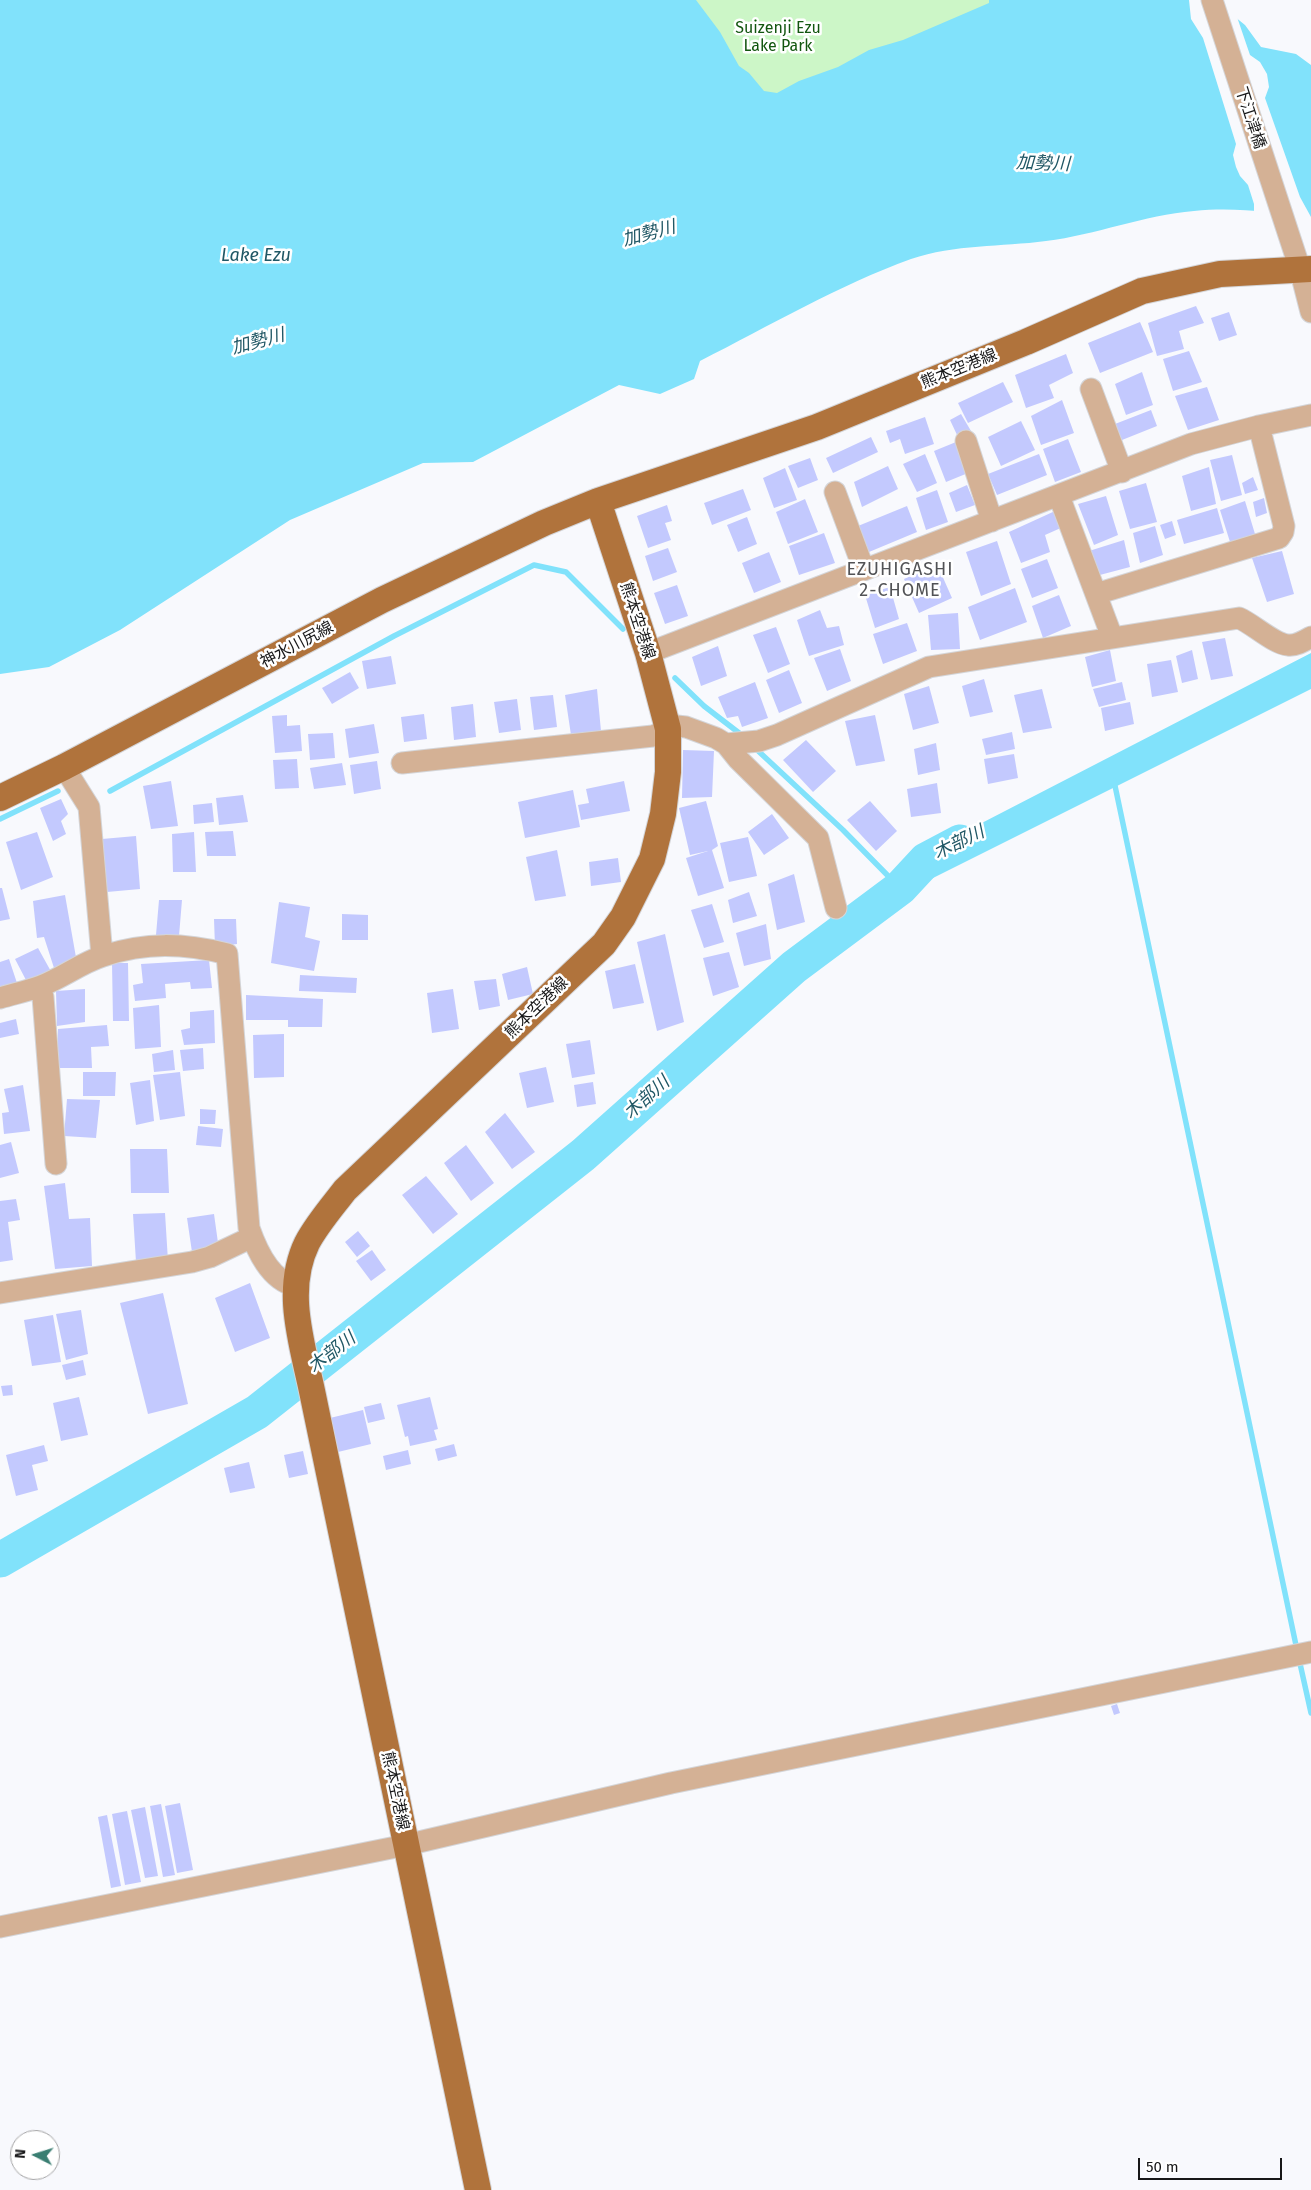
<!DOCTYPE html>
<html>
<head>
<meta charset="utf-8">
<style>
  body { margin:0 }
  #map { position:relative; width:1311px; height:2190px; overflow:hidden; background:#f8f9fd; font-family:"Fira Sans",sans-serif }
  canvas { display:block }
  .north { position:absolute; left:10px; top:2130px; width:50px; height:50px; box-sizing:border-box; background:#fff; border:1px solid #a2a2a3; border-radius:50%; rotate:275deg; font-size:14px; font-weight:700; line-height:20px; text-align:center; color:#171718 }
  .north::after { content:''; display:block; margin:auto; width:18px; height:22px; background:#3a7e72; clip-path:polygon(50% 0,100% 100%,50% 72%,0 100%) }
  .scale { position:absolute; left:1138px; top:2158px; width:144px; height:22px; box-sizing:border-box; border:2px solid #171718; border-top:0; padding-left:6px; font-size:15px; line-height:18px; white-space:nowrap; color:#171718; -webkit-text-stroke:4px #fff; paint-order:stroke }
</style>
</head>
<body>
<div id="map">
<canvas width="1311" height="2190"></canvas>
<div class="north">N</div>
<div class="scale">50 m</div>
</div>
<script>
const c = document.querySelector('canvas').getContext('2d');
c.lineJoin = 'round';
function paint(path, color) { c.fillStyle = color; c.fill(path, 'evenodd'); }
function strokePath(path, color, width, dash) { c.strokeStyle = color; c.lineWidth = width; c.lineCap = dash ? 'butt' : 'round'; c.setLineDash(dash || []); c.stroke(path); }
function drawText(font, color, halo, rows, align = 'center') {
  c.font = font + ' "Fira Sans","Noto Sans JP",sans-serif'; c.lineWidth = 5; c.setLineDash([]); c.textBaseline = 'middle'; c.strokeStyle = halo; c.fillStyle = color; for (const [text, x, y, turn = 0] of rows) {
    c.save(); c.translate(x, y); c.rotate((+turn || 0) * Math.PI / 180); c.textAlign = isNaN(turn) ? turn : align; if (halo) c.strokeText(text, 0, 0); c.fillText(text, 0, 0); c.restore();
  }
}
const green = new Path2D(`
  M686 0H1002L773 98 755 91Z`);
const water = new Path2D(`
  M0 0H696L720 32 739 66 749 73 764 91 777 93 799 81 838 67 869 50 903 40 989 3V0H1214L1245 25 1261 47 1296 54 1311 65V218C1272 212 1234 207 1194 211 1144 215 1096 235 1046 241 1001 247 955 244 911 259 839 285 769 326 700 361L694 379 660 394 619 385 473 462 423 463 290 520 120 630 49 667 0 674Z
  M1311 653V689L931 879 914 858Z`);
const pier = new Path2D(`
  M1189 0H1218L1236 14 1250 55 1260 62 1267 74 1269 87 1265 98 1300 197 1311 217V221L1254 212V204L1248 185 1240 176 1236 167 1233 155 1236 144 1203 38 1191 19Z`);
const stream = new Path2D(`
  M675 678 704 706 743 736
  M755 748 843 830 900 888
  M1114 781 1297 1650
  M110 791 394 636 534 565 566 572 623 629
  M0 819 58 791
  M1299 1659 1311 1713`);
const river = new Path2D(`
  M0 1560 257 1412 583 1155 794 967 900 888 926 860 960 842`);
const building = new Path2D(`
  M1196 306 1204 323 1179 331 1184 349 1157 356 1148 323Z
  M1229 312 1237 335 1219 341 1211 318Z
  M1140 322 1153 352 1100 373 1088 343Z
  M1189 351 1202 382 1173 391 1163 359Z
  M1066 354 1073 373 1049 385 1054 398 1026 408 1015 375Z
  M1142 372 1153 405 1126 415 1115 384Z
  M1003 382 1013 402 968 423 958 403Z
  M1207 387 1219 420 1188 430 1175 396Z
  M1062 400 1074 433 1041 445 1031 416Z
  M1151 410 1157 426 1122 440 1115 424Z
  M961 414 971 431 958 437 950 420Z
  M925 417 934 444 905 454 900 439 890 443 886 431Z
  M1021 421 1035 450 1001 466 988 437Z
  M871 437 878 452 833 473 826 458Z
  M1068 439 1081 472 1055 482 1043 449Z
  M956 442 968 473 946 482 934 451Z
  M925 454 937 483 917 492 903 464Z
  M1039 454 1047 475 997 495 988 474Z
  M1232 455 1242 495 1221 501 1210 460Z
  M810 458 818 480 798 488 788 466Z
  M888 466 898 489 862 507 854 482Z
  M1209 467 1216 504 1191 511 1182 476Z
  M785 468 797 500 774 508 763 478Z
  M1253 477 1258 490 1245 494 1242 483Z
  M1146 483 1157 522 1130 529 1119 491Z
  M967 485 975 505 956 512 949 493Z
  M743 489 751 510 712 525 704 503Z
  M937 490 948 522 926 530 916 498Z
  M1106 496 1118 535 1094 545 1078 504Z
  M1264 498 1267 513 1256 517 1253 502Z
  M805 499 818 532 788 544 776 512Z
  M1245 501 1255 534 1230 542 1220 510Z
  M667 505 672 521 665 523 671 540 648 548 637 516Z
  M907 506 917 532 869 552 858 526Z
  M1217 508 1224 533 1184 544 1177 520Z
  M1055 511 1063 527 1045 535 1050 552 1021 563 1009 532Z
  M747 517 757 544 738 552 727 525Z
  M1172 521 1176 535 1165 539 1160 525Z
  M1155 526 1163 555 1140 563 1133 533Z
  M824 533 835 563 799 575 789 546Z
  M1124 540 1130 567 1096 576 1089 551Z
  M997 541 1011 584 981 596 966 552Z
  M668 548 677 572 653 581 645 556Z
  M1282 551 1294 594 1267 602 1252 558Z
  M769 552 781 582 754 593 742 563Z
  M1047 559 1058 588 1032 598 1021 569Z
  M937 564 952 598 919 613 904 579Z
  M677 585 688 616 665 624 654 593Z
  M890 587 899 619 875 628 865 595Z
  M1015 588 1027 622 980 640 968 607Z
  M1059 595 1071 626 1043 638 1032 606Z
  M820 610 827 628 839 626 844 645 809 656 797 620Z
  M958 613 960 649 931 650 928 615Z
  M907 623 917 651 883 664 873 634Z
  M776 627 790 664 768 673 753 635Z
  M1225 638 1233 676 1211 680 1202 642Z
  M718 646 727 676 701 686 692 657Z
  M840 649 851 681 827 691 814 658Z
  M1110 650 1116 681 1092 687 1085 657Z
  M1192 650 1198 679 1182 683 1176 656Z
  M391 656 396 684 367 689 362 661Z
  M1171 660 1178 692 1152 697 1147 664Z
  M789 670 802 703 779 713 766 680Z
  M350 672 359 688 332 704 322 688Z
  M984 679 993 712 970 717 962 686Z
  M755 682 768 718 742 727 738 716 727 718 718 697Z
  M1122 682 1126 700 1099 707 1093 689Z
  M929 686 939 723 913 730 904 694Z
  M597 689 601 731 571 735 565 695Z
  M1042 689 1052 728 1023 733 1014 695Z
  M553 695 557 727 534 730 530 697Z
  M517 699 521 730 499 733 494 702Z
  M1130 702 1134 724 1105 731 1101 708Z
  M473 704 476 737 454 740 451 707Z
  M424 714 427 739 404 742 401 717Z
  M287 715V726L300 725 302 751 275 753 272 716Z
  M875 715 885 761 856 766 845 721Z
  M374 724 379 753 349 758 345 729Z
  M1012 732 1015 749 986 755 982 739Z
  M333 733 335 758 310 760 308 734Z
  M806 740 836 771 813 792 783 760Z
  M936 743 940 770 918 775 914 749Z
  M683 750 714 751 712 797 682 798Z
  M1014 754 1018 778 988 784 984 759Z
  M297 759 299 788 275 789 273 760Z
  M377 761 381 789 354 794 350 765Z
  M342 763 346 785 314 789 310 768Z
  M171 781 178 826 151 829 143 786Z
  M624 781 630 811 581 820 578 805 589 803 586 789Z
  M937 783 941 813 911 817 907 789Z
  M573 790 580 827 525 838 518 802Z
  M243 795 248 822 219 825 216 798Z
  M61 799 68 814 61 821 66 834 53 841 40 808Z
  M706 801 718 846 712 850 724 888 698 896 686 858 708 851 690 855 679 808Z
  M870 801 897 831 876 851 847 820Z
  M212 803 214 822 194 824 193 805Z
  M772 814 789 838 764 855 748 832Z
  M233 831 236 856H207L205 832Z
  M37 832 53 877 21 890 6 842Z
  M194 832 196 872H173L172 834Z
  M136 836 140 889 107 892 102 839Z
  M748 837 757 876 729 882 720 843Z
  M557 850 566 896 535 901 526 857Z
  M618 858 621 882 591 886 589 862Z
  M794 874 805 922 777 930 768 884Z
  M0 888H2L10 919 0 921Z
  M749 892 757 916 733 923 728 900Z
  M65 895 77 963 54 968 44 937 37 938 33 901Z
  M159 900H182L179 936 156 935Z
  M279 902 310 907 305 937 320 941 314 971 271 963Z
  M712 904 724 942 704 948 691 910Z
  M342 914 368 915V940H342Z
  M214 919H236L237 944 215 947Z
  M766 924 771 959 744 966 736 933Z
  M665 934 684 1022 657 1031 637 942Z
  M38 948 53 975 27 982 15 959Z
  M729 952 739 987 713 996 703 958Z
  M9 959 17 983 0 988V962Z
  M209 960 212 988 191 989 190 982 165 984 166 998 135 1001 133 985 143 983 141 964Z
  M112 963H128L129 1021H113Z
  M635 964 644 1003 613 1009 605 971Z
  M527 967 533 994 508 1000 502 974Z
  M300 975 357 978 356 993 299 991Z
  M496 979 500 1006 479 1010 474 981Z
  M85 989V1022L57 1026 56 991Z
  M453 989 459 1029 432 1033 427 993Z
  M246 995 323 999 322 1027H288V1020H246Z
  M159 1005 161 1047 135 1049 133 1008Z
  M214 1010 215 1043 184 1045 181 1030 190 1028V1012Z
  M16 1019 19 1034 0 1038V1023Z
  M107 1025 109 1046 91 1047 92 1068H57L58 1029Z
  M284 1034V1077L254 1078 253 1035Z
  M590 1040 595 1074 572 1078 566 1044Z
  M203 1048 204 1069 183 1071 180 1050Z
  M173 1050 175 1070 154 1072 152 1054Z
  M546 1067 554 1102 527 1108 519 1073Z
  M83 1072H116L115 1096H83Z
  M180 1072 185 1116 160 1120 153 1075Z
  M150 1080 154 1121 136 1125 130 1083Z
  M593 1082 596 1104 577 1107 574 1085Z
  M23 1085 30 1131 4 1134 2 1113 9 1112 4 1089Z
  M67 1099 100 1100 96 1138 64 1136Z
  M200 1109 216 1110 215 1124H200Z
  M505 1113 535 1152 512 1169 485 1132Z
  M198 1126 223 1129 221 1147 196 1145Z
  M11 1142 19 1173 0 1178V1145Z
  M466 1145 494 1183 471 1201 444 1163Z
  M130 1149H167L169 1193H131Z
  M426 1176 458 1214 433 1234 402 1195Z
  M65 1183 69 1219 90 1218 92 1266 55 1269 44 1186Z
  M16 1199 20 1220 8 1222 13 1260 0 1262V1201Z
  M165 1213 168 1261 136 1262 133 1214Z
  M214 1214 219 1250 192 1252 187 1218Z
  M358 1231 370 1246 357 1257 345 1242Z
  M372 1250 386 1270 371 1281 356 1261Z
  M250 1283 270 1338 235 1352 215 1298Z
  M163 1293 188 1404 148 1414 120 1303Z
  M81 1310 88 1354 66 1360 56 1314Z
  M53 1315 61 1362 32 1366 24 1320Z
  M83 1360 86 1375 66 1380 62 1365Z
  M12 1385 13 1395 3 1396 1 1386Z
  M79 1397 88 1435 61 1441 53 1403Z
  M430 1397 438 1429 434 1430 437 1440 410 1446 408 1436 405 1437 397 1405Z
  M381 1403 385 1419 368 1423 364 1407Z
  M363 1410 371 1444 338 1452 330 1418Z
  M454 1444 457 1456 438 1461 435 1449Z
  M44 1445 48 1461 32 1465 38 1490 16 1496 6 1455Z
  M408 1450 411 1464 386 1470 383 1456Z
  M303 1451 308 1474 289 1478 284 1455Z
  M249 1462 255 1488 230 1493 224 1468Z
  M1117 1704 1120 1713 1114 1715 1111 1706Z
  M180 1803 193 1870 177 1873 165 1806Z
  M161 1804 175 1875 163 1877 150 1806Z
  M145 1807 158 1876 145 1878 131 1810Z
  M127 1811 141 1882 125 1885 112 1814Z
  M107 1815 121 1886 111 1888 98 1817Z`);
const minor = new Path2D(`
  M1212 0 1300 269 1311 312
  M1091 389 1122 472
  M966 441 992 521
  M835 492 864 570
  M1059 496 1112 637
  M1096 594 1279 538 1283 532 1284 526 1259 426
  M648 653 1191 444 1259 426 1311 415
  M726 744 759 741 777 735 929 667 1239 618C1253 624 1274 644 1288 645 1296 646 1304 641 1311 637
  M402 763 653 736 677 726 686 727 716 738 726 744 738 759 818 838 836 908
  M64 767 89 807 102 956
  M40 987 43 997 56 1164
  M0 998C13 994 28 991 41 986 62 978 81 963 103 956 146 942 183 943 227 954L249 1228C257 1251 270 1280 295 1286
  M0 1293 192 1262 210 1257 252 1237
  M0 1927 406 1845 671 1783 1311 1652`);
const major = new Path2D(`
  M0 798 64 767 382 600 544 523 598 501 817 427 1026 342 1142 291 1220 274 1311 269
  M478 2190 312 1391C302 1343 284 1290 307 1243 317 1224 332 1207 345 1190L604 944 623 917 652 859 663 814 668 772V729L648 653 598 501`);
const parkNames = [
  ["Suizenji Ezu",778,29],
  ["Lake Park",778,47]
];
const streetNames = [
  ["下江津橋",1250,118,72],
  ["熊本空港線",959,369,-22],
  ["熊本空港線",637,621,72],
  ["神水川尻線",297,645,-28],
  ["熊本空港線",537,1008,-44],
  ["熊本空港線",395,1791,78]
];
const waterNames = [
  ["加勢川",1043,164,2],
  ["加勢川",649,234,-15],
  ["Lake Ezu",256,256],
  ["加勢川",258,342,-15],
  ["木部川",959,843,-26],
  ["木部川",647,1098,-42],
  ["木部川",332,1353,-38]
];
const neighbourhoodNames = [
  ["EZUHIGASHI",900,570],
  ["2-CHOME",900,591]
];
paint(green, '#ccf6c7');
paint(water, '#81e2fb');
paint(pier, '#f8f9fd');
strokePath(stream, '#81e2fb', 5.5);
strokePath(river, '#81e2fb', 35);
paint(building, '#c3c9fe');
strokePath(minor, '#d4d5d8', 23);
strokePath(major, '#d4d5d8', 28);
strokePath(minor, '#d4b195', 21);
strokePath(major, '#b0733c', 26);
drawText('16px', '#12560f', '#fff', parkNames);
drawText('16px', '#171718', '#fff', streetNames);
drawText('italic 18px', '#205765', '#fff', waterNames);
c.letterSpacing = '1px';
drawText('18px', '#525356', '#fff', neighbourhoodNames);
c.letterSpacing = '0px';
</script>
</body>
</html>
